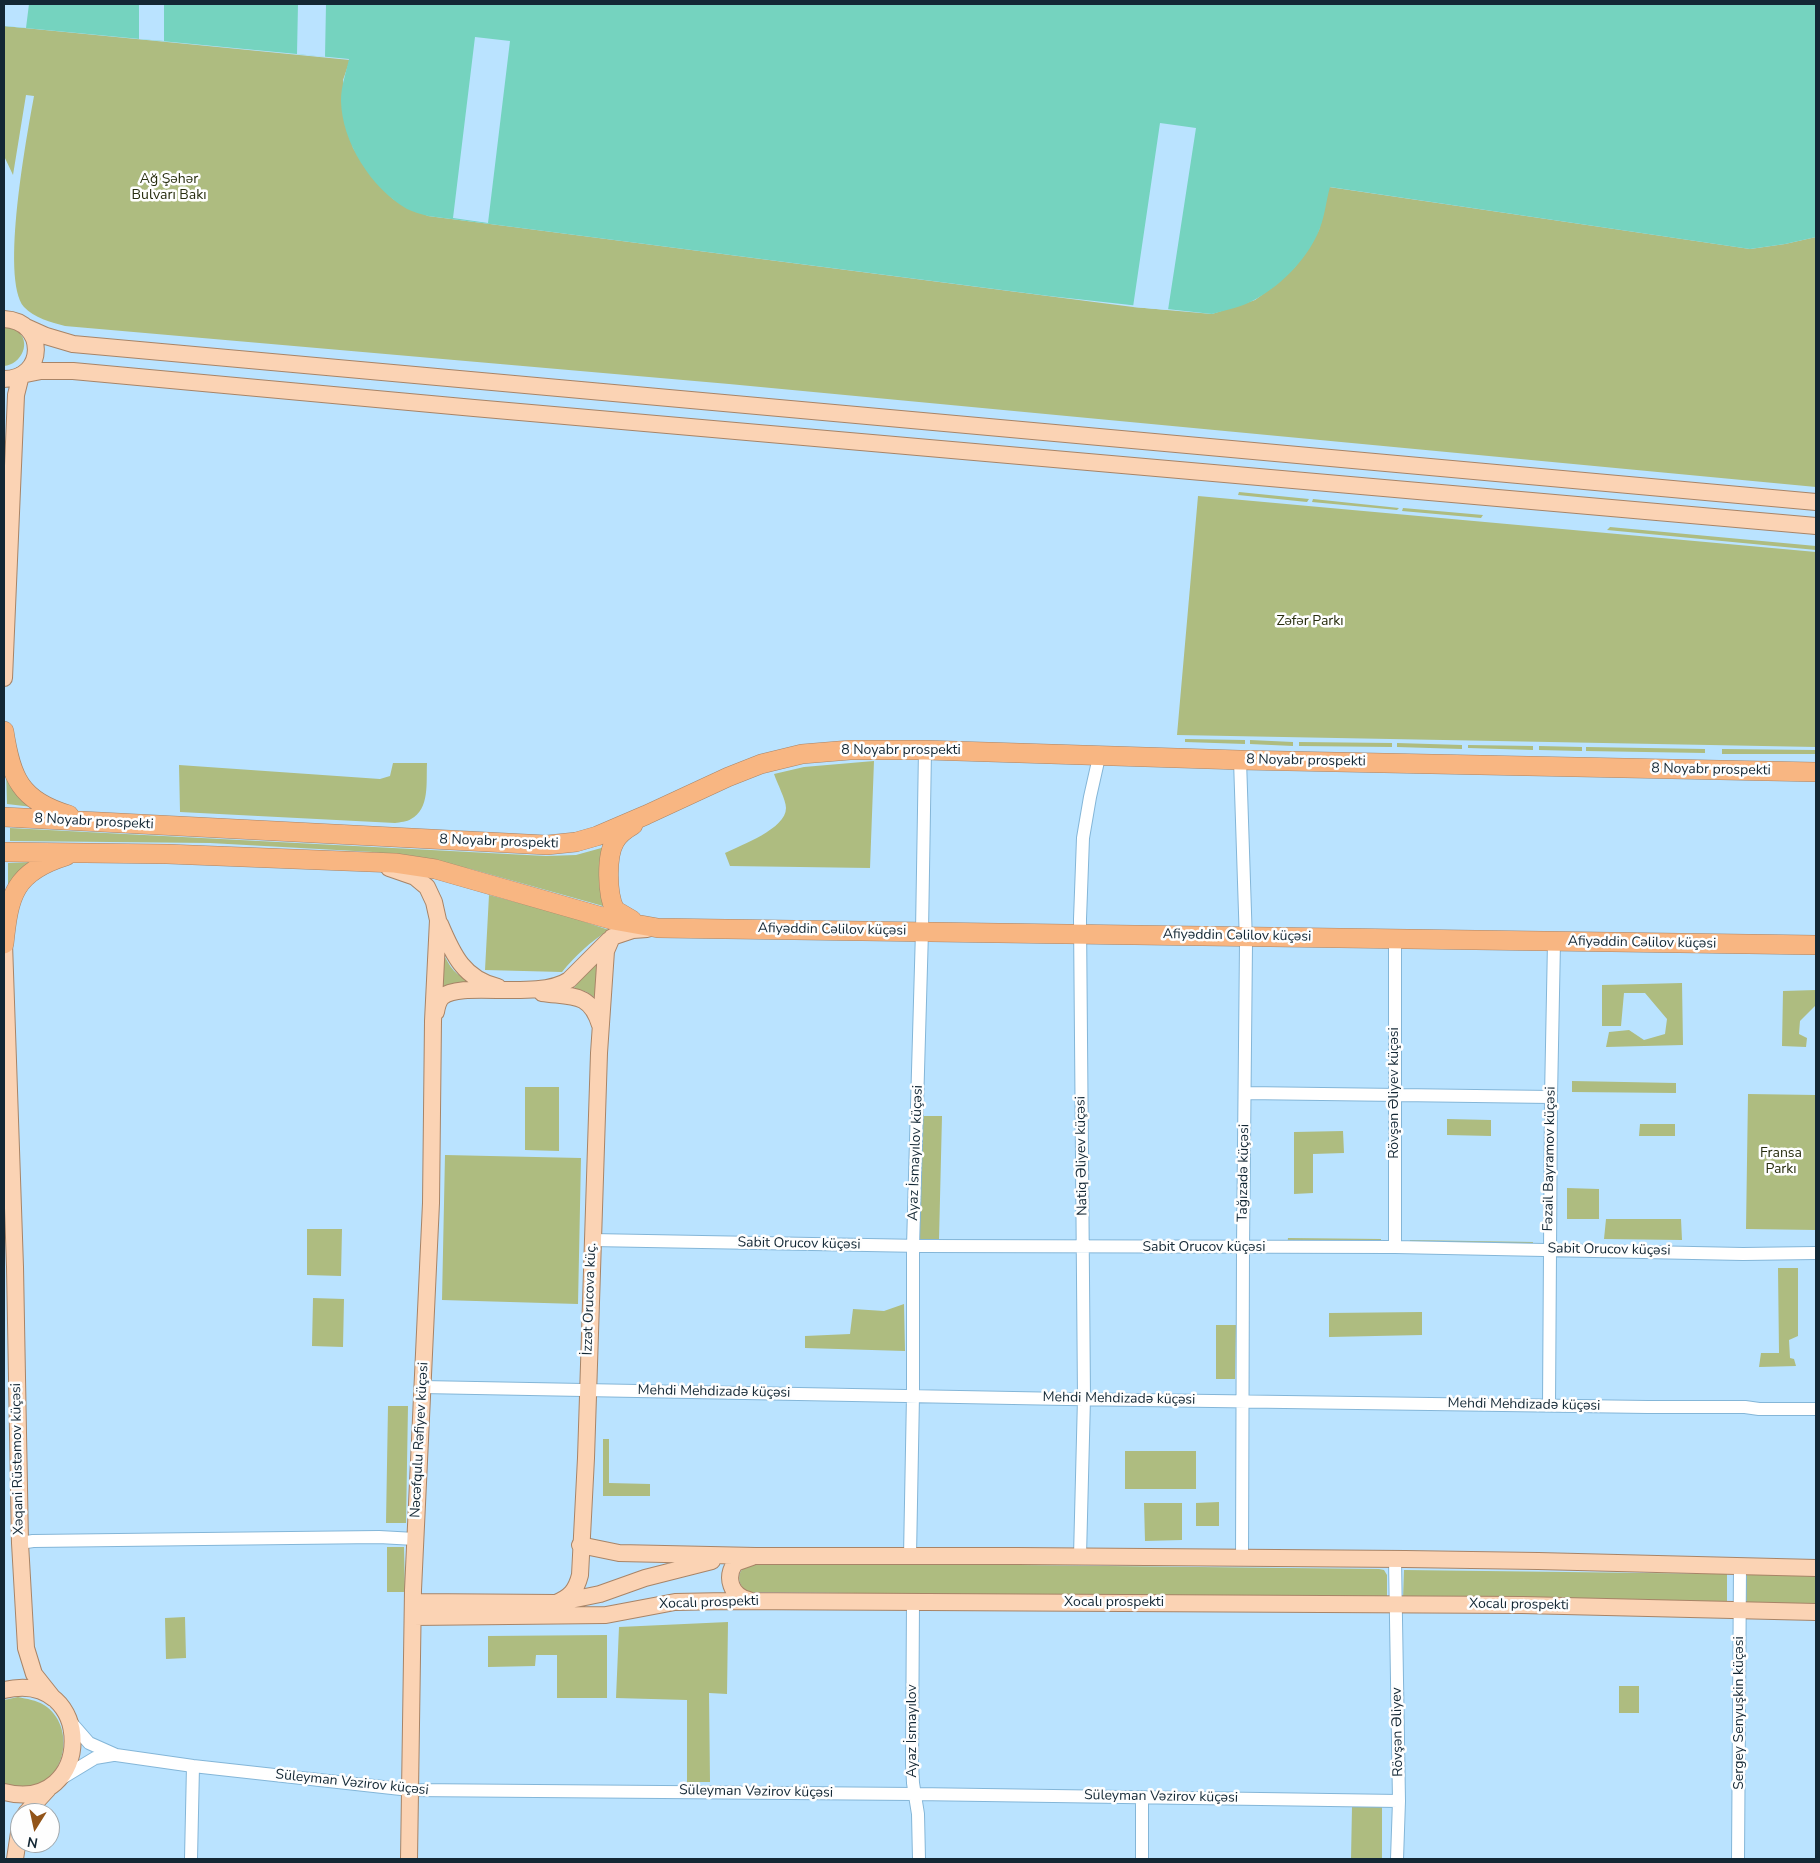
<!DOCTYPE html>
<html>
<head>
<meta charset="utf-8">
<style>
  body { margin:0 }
  #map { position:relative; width:1820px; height:1863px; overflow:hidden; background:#bae3ff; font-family:"Nunito Sans",sans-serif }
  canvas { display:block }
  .frame { position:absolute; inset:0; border:5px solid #132734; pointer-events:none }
  .north { position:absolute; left:10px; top:1803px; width:50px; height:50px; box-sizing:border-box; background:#fefefe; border:1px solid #a0a8ad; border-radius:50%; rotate:190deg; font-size:14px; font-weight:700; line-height:20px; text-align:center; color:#132734 }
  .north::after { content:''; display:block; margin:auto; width:18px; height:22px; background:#925419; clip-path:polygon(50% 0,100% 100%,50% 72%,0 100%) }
</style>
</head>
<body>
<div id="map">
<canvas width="1820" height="1863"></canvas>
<div class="frame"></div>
<div class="north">N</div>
</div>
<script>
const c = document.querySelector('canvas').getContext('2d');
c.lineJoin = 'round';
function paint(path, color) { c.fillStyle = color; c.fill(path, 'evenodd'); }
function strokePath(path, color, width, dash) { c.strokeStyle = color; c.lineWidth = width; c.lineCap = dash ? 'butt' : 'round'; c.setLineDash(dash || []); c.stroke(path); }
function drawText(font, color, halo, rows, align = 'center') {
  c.font = font + ' "Nunito Sans",sans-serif'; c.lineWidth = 5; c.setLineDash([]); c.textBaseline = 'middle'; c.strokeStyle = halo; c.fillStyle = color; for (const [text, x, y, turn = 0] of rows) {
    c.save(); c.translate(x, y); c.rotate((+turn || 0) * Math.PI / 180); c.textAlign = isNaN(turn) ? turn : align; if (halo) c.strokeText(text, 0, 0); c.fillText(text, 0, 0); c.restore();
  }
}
const green = new Path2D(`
  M4 26 350 60 343 80 353 148 379 185 393 199 428 216 1133 307 1212 314 1255 300 1270 289 1294 268 1307 251 1319 230 1329 187 1750 249 1785 244 1816 237V487L729 384 65 326C51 322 34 318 24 307 0 278 27 135 34 96L26 95 13 175 4 156Z
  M4 326C7 327 13 328 16 330 33 341 21 365 4 366Z
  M1239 492 1309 499 1307 502 1238 495Z
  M1198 496 1816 552V747L1177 735Z
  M1313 499 1399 508 1397 510 1312 502Z
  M1403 508 1483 515 1481 518 1402 511Z
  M1610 527 1816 546V550L1607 530Z
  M1185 739 1245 740V744L1185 742Z
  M1250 740 1293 742V746L1250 744Z
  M1299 742 1392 743V747L1299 746Z
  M1397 743 1462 745V749L1397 747Z
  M1468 745 1533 746V750L1468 748Z
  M1539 746 1582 747V751L1539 750Z
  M1586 747 1705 749V753L1586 751Z
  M1722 749 1816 750V754H1722Z
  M874 761 870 868 730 866 725 853C741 845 786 829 786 808 786 800 777 783 774 774L804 767Z
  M393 763H427C426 782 430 809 411 819 407 822 400 822 395 823L180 812 179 765 380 779 390 776Z
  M6 769 41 808 7 804Z
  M10 828 546 856 576 855 605 847 603 906 471 869 407 857 373 852 210 843 10 841Z
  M39 862 8 895V863Z
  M489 895 564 915 609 930C590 942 576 955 562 972L485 970Z
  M442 951C451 969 454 974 473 983L441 987Z
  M599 956 597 999 587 992 574 988Z
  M1682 983 1683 1045 1606 1047 1609 1032 1629 1030 1644 1040 1665 1034 1667 1019 1645 993H1624L1621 1026H1602V985Z
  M1816 990V1005L1800 1021 1799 1034 1807 1038 1806 1047 1782 1046 1783 991Z
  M1572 1081 1676 1083V1093L1572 1092Z
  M525 1087H559V1151L525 1150Z
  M1748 1094 1816 1095V1230L1746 1229Z
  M923 1116H942L939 1240H919Z
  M1447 1119 1491 1120V1136L1447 1135Z
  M1640 1124H1675V1136H1639Z
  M1343 1131 1344 1153 1313 1154V1193L1294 1194V1132Z
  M445 1155 581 1158 578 1304 442 1300Z
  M1567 1188 1599 1189V1219H1567Z
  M1606 1219H1681L1682 1240 1604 1239Z
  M307 1229H342L341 1276 307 1275Z
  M1288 1238 1381 1239V1246H1287Z
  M1410 1240 1533 1242V1247L1409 1246Z
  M1778 1268H1798V1336L1789 1340 1790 1358 1794 1359 1796 1366 1759 1367 1761 1353H1779Z
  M313 1298 344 1299 343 1347 312 1346Z
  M904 1304 905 1351 805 1348V1336L850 1334 853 1309 884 1311Z
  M1422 1312V1335L1329 1337V1313Z
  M1216 1325H1236L1235 1379H1216Z
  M388 1406H408L406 1523H386Z
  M603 1439H609V1483L650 1484V1496H603Z
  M1125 1451H1196V1489H1125Z
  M1219 1502V1526H1196V1503Z
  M1144 1503H1182V1540L1145 1541Z
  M387 1547H404L405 1592H387Z
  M749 1562 1379 1569 1384 1570 1387 1575V1598L749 1592 744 1590C736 1579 738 1571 749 1562Z
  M1404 1570 1727 1574V1603L1403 1599Z
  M1745 1574 1816 1575V1605L1744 1604Z
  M185 1617 186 1658 166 1659 165 1618Z
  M728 1622 727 1694 709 1693 710 1782H687V1700L616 1698 619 1627Z
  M607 1635V1698H557V1655H536L535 1666 488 1667V1636Z
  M1619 1686H1639V1713H1619Z
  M18 1697C27 1699 36 1700 44 1705 77 1726 66 1784 27 1787 19 1787 11 1785 4 1784V1700Z
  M1352 1807H1382V1859H1351Z`);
const water = new Path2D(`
  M4 4H1816V237L1785 244 1750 249 1330 187C1326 201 1325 215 1320 228 1309 257 1283 284 1256 299 1242 307 1227 310 1212 314L1049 296 428 216C421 214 413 212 407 209 371 188 342 142 341 101 341 86 346 73 349 59L4 26Z`);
const pier = new Path2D(`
  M4 4H29L26 28 4 26Z
  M139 4H164V41L139 39Z
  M298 4H326L325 57 297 54Z
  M475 37 510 41 488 223 453 218Z
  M1160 123 1196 128 1168 310 1133 307Z`);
const minor = new Path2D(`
  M1240 760 1246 943 1243 1248 1242 1559
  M1246 1093 1551 1097
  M592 1240 922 1246 1395 1247 1743 1254 1816 1253
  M1395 1247V938
  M422 1387 1067 1399 1648 1407H1745L1759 1409H1816
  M1549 1405 1551 1097 1554 942
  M20 1543 33 1541 203 1539 379 1537 415 1539
  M910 1556 913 1395V1246L922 931 925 750
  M1080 1556 1084 1398 1080 919 1083 838 1090 797 1099 757
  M1395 1559 1399 1801 1397 1859
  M913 1602 912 1764 913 1783 918 1814 919 1859
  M69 1720 89 1743 116 1755 193 1766 410 1790 915 1794 1399 1801
  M62 1778 95 1758 113 1755
  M191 1859 193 1766
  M1142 1859V1797
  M1738 1859 1740 1567`);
const major = new Path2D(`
  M4 319C47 321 46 379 4 379
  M26 327 46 336 73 344 1816 502
  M4 678 16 395 21 375 41 371H73L474 408 1816 526
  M389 868 415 877 427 887 434 902 438 920 433 1021 431 1203 413 1590 409 1859
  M440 924C453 955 464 979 498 987
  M4 943 15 1267 20 1543 26 1648 34 1674 53 1698
  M542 993C572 997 590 992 600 1025
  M436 1012C437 1006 438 1001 442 997 461 980 538 1001 569 980L609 940
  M580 1545 619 1553 756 1556H1018L1405 1559 1538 1561 1816 1568
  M749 1600C731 1596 725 1578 735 1563L752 1557
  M413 1602 556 1603 600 1594 645 1578 712 1561
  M556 1603C570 1597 576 1591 580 1575L586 1458 599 1053 606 951 612 937 633 930 647 929
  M413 1617 606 1615 675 1602 727 1601 1522 1605 1816 1612
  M4 1690C96 1668 95 1815 4 1792
  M26 1813 48 1789
  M15 1859 20 1826`);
const highway = new Path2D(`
  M4 731C11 777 20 801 69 815
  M4 817 547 845 576 842 597 836 646 815 728 777 761 764 802 754 850 750H925L1240 760 1816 772
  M4 852 167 854 395 863 435 869 613 920 658 928 1816 945
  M632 920 615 910C607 895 606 856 615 841 619 834 626 829 633 825
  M4 944C9 895 14 872 66 856`);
const parkNames = [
  ["Ağ Şəhər",169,180],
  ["Bulvarı Bakı",169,196],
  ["Zəfər Parkı",1310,622],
  ["Fransa",1781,1154],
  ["Parkı",1781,1170]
];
const streetNames = [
  ["8 Noyabr prospekti",901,751],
  ["8 Noyabr prospekti",1306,761,1],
  ["8 Noyabr prospekti",1711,770,1],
  ["8 Noyabr prospekti",94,822,3],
  ["8 Noyabr prospekti",499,842,2],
  ["Afiyəddin Cəlilov küçəsi",832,930,1],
  ["Afiyəddin Cəlilov küçəsi",1237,936,1],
  ["Afiyəddin Cəlilov küçəsi",1642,943,1],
  ["Rövşən Əliyev küçəsi",1395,1093,-90],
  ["Ayaz İsmayılov küçəsi",916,1153,-88],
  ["Natiq Əliyev küçəsi",1082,1156,-91],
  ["Fəzail Bayramov küçəsi",1550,1159,-89],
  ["Tağızadə küçəsi",1244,1173,-89],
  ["Sabit Orucov küçəsi",799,1244,1],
  ["Sabit Orucov küçəsi",1204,1248],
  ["Sabit Orucov küçəsi",1609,1250,1],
  ["İzzət Orucova küç.",590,1299,-88],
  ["Mehdi Mehdizadə küçəsi",714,1392,1],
  ["Mehdi Mehdizadə küçəsi",1119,1399,1],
  ["Mehdi Mehdizadə küçəsi",1524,1405,1],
  ["Nəcəfqulu Rəfiyev küçəsi",420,1440,-87],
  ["Xəqani Rüstəmov küçəsi",18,1459,-91],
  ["Xocalı prospekti",709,1603,-2],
  ["Xocalı prospekti",1114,1603],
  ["Xocalı prospekti",1519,1605,1],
  ["Sergey Senyuşkin küçəsi",1740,1713,-90],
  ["Ayaz İsmayılov",913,1731,-90],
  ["Rövşən Əliyev",1398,1732,-91],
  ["Süleyman Vəzirov küçəsi",352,1783,6],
  ["Süleyman Vəzirov küçəsi",756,1792,1],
  ["Süleyman Vəzirov küçəsi",1161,1797,1]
];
paint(green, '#aebc80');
paint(water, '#75d3bf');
paint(pier, '#bae3ff');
strokePath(minor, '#84b6d8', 14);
strokePath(major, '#a88467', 18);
strokePath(highway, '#a88467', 20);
strokePath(minor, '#fff', 12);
strokePath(major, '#fbd3b4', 16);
strokePath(highway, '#f8b682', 19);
drawText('14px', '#282e0f', '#fefefe', parkNames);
drawText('14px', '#132734', '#fefefe', streetNames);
</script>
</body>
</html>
